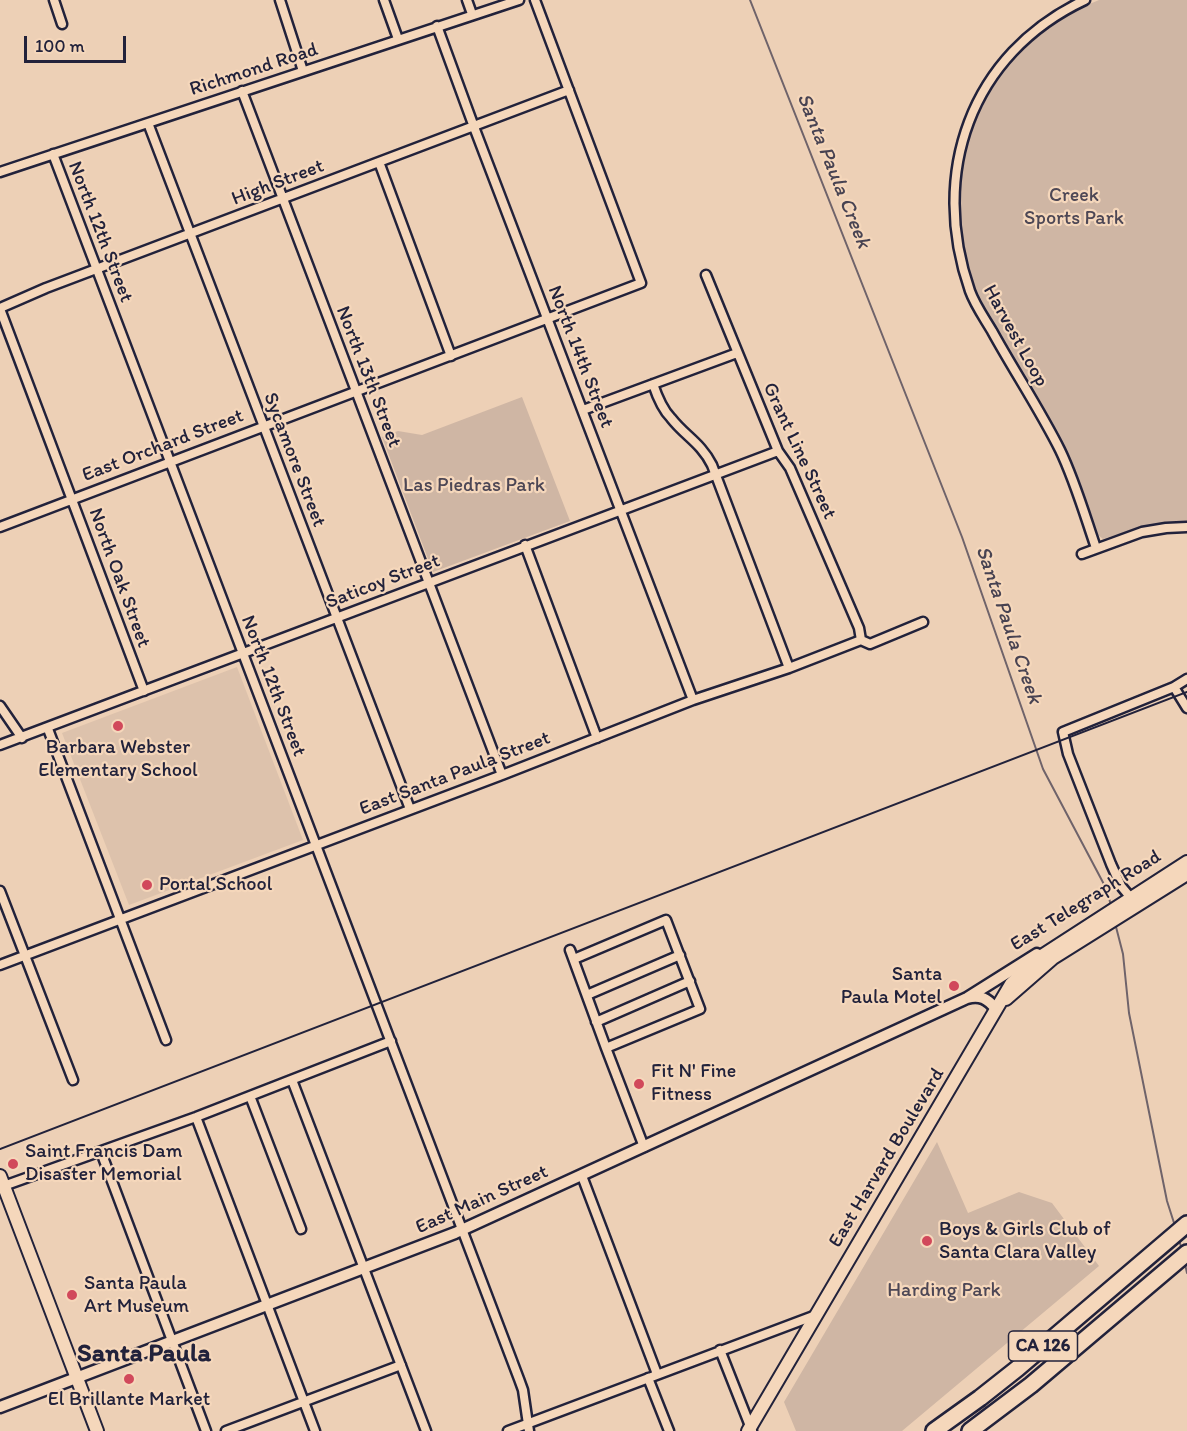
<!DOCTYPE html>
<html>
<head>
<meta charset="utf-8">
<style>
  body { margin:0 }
  #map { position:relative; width:1187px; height:1431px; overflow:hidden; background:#edd0b6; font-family:Itim,sans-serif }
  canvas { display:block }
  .scale { position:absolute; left:24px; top:36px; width:102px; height:27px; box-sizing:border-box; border:3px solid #22223b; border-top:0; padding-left:8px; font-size:18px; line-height:21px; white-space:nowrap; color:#22223b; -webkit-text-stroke:4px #f5d7bb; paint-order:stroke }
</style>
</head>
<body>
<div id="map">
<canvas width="1187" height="1431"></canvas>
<div class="scale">100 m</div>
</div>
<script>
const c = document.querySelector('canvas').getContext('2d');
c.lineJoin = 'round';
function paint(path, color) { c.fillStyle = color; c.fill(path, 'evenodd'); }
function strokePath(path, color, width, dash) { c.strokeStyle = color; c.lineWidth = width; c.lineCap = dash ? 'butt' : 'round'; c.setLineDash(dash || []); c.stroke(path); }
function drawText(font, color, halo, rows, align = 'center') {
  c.font = font + ' Itim,sans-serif'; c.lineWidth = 4.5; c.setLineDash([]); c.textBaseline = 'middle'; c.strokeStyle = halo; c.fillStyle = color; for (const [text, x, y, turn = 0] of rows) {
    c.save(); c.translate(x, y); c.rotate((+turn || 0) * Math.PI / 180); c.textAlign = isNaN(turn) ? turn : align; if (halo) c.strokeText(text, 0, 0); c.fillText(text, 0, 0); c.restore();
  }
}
const built = new Path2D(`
  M237 667 303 840 129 905 62 733Z`);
const green = new Path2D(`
  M1099 0H1187V521L1147 525 1103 539 1098 535C1087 506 1078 474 1063 446 1044 410 1023 374 1003 339 994 323 984 307 977 291 949 226 955 149 992 89 1018 49 1055 18 1099 0Z
  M522 397 570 521 433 572 382 437 398 431 422 435Z
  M937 1142 968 1213 1019 1192 1052 1203 1099 1266 902 1431H796L784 1402Z`);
const stream = new Path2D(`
  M750 0 962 537 1043 769 1107 890 1111 906
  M1115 923 1123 954 1129 1013 1167 1201 1175 1226
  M1178 1238 1182 1249
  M1185 1264 1187 1273`);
const minor = new Path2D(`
  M54 0 62 24
  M280 0 303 71
  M384 0 398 39
  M467 0 472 14
  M1085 0C970 54 929 174 970 291 975 305 985 319 992 331 1014 371 1040 410 1060 450 1075 481 1085 516 1096 548
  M437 26 474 127 693 700
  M242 91 502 775
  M148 123 410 809
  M53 154 519 1379 523 1390 529 1431
  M379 162 451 356
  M0 172 519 0
  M706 275 778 451 790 468 859 628 861 640
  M0 308 46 288 569 90
  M0 309 144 691
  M653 384C657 396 662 409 671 418 685 436 701 443 712 465L789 668
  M583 410 737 353
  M0 527 641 283 535 0
  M525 545 597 738
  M1082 554 1142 532 1166 528 1187 527
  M1174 687 1187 708
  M0 706 22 738
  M48 729 166 1040
  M0 745 778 451
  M0 891 73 1080
  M1131 898 1121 886 1111 864 1068 754 1063 732 1174 687 1187 679
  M570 950 606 1048 644 1147
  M574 959 666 920 700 1009 606 1048
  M0 965 502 775 693 700 789 668 861 640 870 644 923 622
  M587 995 680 955
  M596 1022 690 981
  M292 1080 426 1431
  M250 1096 301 1229
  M196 1117 315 1431
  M101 1152 206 1431
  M582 1176 657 1374
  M1 1187 196 1117 391 1041
  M720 1350 752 1431
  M648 1378 669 1431
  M226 1431 401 1365
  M508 1431 816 1315`);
const tertiary = new Path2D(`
  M967 998C980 994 988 999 996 1009
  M0 1407 455 1233 967 998 1037 954`);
const secondary = new Path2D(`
  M1006 999 1053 958 1187 874
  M748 1431 1011 984 1037 959 1187 862`);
const primary = new Path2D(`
  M0 1176 97 1431`);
const motorway = new Path2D(`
  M934 1431 980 1398 1018 1368 1187 1224
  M970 1431 1031 1385 1187 1253`);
const rail = new Path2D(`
  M0 1149 1187 692`);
const markers = [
  [118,726,6,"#d1495b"],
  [147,885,6,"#d1495b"],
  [954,986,6,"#d1495b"],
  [639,1084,6,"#d1495b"],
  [13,1164,6,"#d1495b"],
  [927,1241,6,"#d1495b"],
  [72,1295,6,"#d1495b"],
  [129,1379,6,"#d1495b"]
];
const shields = [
  [1043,1346,69]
];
const shieldNames = [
  ["CA 126",1043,1346]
];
const streetNames = [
  ["Richmond Road",254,70,-18],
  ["High Street",278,183,-21],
  ["North 12th Street",100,232,69],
  ["Harvest Loop",1015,336,61],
  ["North 14th Street",580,357,69],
  ["North 13th Street",368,377,69],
  ["East Orchard Street",163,446,-21],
  ["Grant Line Street",799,451,65],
  ["Sycamore Street",294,460,69],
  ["North Oak Street",119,578,70],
  ["Saticoy Street",383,582,-21],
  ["North 12th Street",273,686,69],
  ["East Santa Paula Street",455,774,-21],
  ["East Telegraph Road",1086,901,-32],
  ["East Harvard Boulevard",887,1158,-59],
  ["East Main Street",482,1200,-24]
];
const parkNames = [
  ["Creek",1074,196],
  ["Sports Park",1074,219],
  ["Las Piedras Park",474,486],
  ["Harding Park",944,1291]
];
const poiNames = [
  ["Barbara Webster",118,748,"center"],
  ["Elementary School",118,771,"center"],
  ["Portal School",159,885],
  ["Santa",942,975,"right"],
  ["Paula Motel",942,998,"right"],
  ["Fit N' Fine",651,1072],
  ["Fitness",651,1095],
  ["Saint Francis Dam",25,1152],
  ["Disaster Memorial",25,1175],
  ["Boys & Girls Club of",939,1230],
  ["Santa Clara Valley",939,1253],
  ["Santa Paula",84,1284],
  ["Art Museum",84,1307],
  ["El Brillante Market",129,1400,"center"]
];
const waterNames = [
  ["Santa Paula Creek",833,171,68],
  ["Santa Paula Creek",1008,625,71]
];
const districtNames = [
  ["Santa Paula",144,1354]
];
paint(built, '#ddc2ac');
paint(green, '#cfb6a4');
strokePath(stream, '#6f636a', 2);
strokePath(minor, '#22223b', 13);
strokePath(tertiary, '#22223b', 15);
strokePath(secondary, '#22223b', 16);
strokePath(primary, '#22223b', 16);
strokePath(motorway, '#22223b', 20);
strokePath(minor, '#f5d7bb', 8);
strokePath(tertiary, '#f5d7bb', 10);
strokePath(secondary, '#f5d7bb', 12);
strokePath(primary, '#f5d7bb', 12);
strokePath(motorway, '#f5d7bb', 15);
strokePath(rail, '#22223b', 2);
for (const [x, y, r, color] of markers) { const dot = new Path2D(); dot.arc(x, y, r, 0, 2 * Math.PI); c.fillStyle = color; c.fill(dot); strokePath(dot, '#f5d7bb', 2); }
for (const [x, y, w] of shields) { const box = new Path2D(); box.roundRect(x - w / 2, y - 15, w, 30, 4.5); c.fillStyle = '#f5d7bb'; c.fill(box); strokePath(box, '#22223b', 1.5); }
drawText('bold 18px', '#22223b', null, shieldNames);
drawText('20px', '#22223b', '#f5d7bb', streetNames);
drawText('20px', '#4d4755', '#f5d7bb', parkNames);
drawText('20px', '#22223b', '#f5d7bb', poiNames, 'left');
drawText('italic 21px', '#484352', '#f5d7bb', waterNames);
drawText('bold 26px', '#22223b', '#f5d7bb', districtNames);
</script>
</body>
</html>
